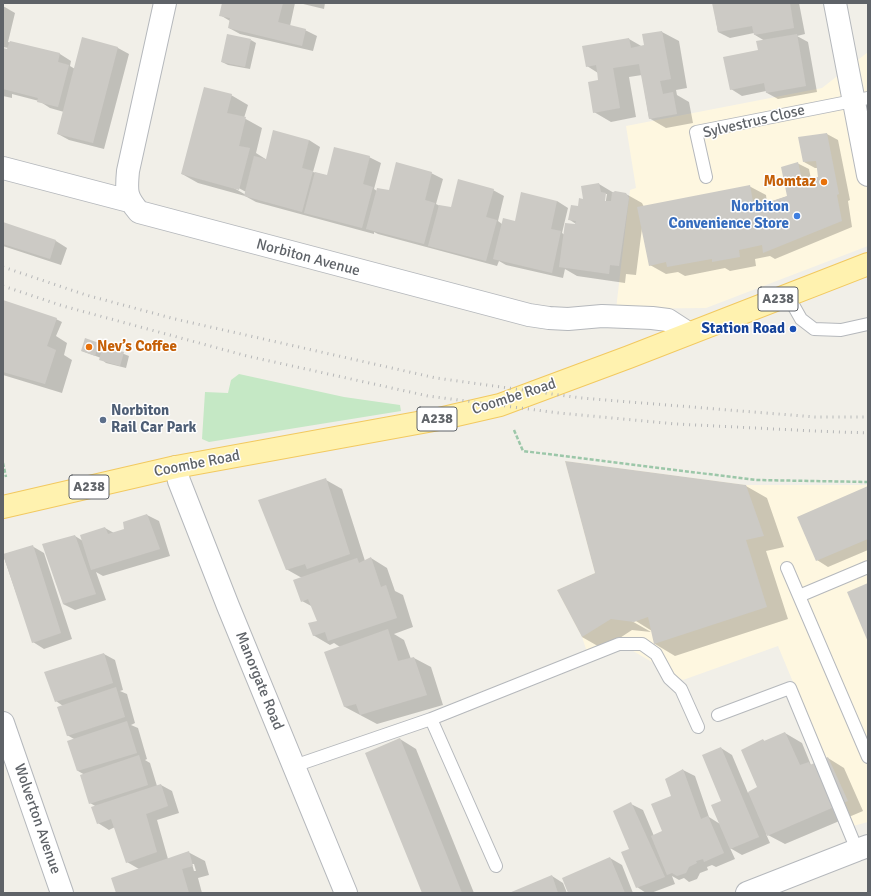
<!DOCTYPE html>
<html>
<head>
<meta charset="utf-8">
<style>
  body { margin:0 }
  #map { position:relative; width:871px; height:896px; overflow:hidden; background:#f1efe8; font-family:Signika,sans-serif }
  canvas { display:block }
  .frame { position:absolute; inset:0; border:4px solid #5f6368; pointer-events:none }
</style>
</head>
<body>
<div id="map">
<canvas width="871" height="896"></canvas>
<div class="frame"></div>
</div>
<script>
const c = document.querySelector('canvas').getContext('2d');
c.lineJoin = 'round';
function paint(path, color) { c.fillStyle = color; c.fill(path, 'evenodd'); }
function strokePath(path, color, width, dash) { c.strokeStyle = color; c.lineWidth = width; c.lineCap = dash ? 'butt' : 'round'; c.setLineDash(dash || []); c.stroke(path); }
function drawText(font, color, halo, rows, align = 'center') {
  c.font = font + ' Signika,sans-serif'; c.lineWidth = 3; c.setLineDash([]); c.textBaseline = 'middle'; c.strokeStyle = halo; c.fillStyle = color; for (const [text, x, y, turn = 0] of rows) {
    c.save(); c.translate(x, y); c.rotate((+turn || 0) * Math.PI / 180); c.textAlign = isNaN(turn) ? turn : align; if (halo) c.strokeText(text, 0, 0); c.fillText(text, 0, 0); c.restore();
  }
}
const commercial = new Path2D(`
  M868 52V246L706 308 616 309 630 190 636 188 626 126 822 88Z
  M565 461 746 485H868V822L853 826 778 646 683 680 621 644 589 658 582 637 557 590 595 573Z`);
const green = new Path2D(`
  M239 374 344 397 400 405 401 411 209 442 202 439 205 392 228 393 231 380Z`);
const shadow = new Path2D(`
  M223 3H295L290 26 305 30 317 36 313 51 240 34 229 28 230 21 220 15Z
  M299 3H325L324 9Z
  M713 3H799L805 34 797 36 808 42 817 92 778 99 767 93 766 91 742 96 731 89 765 41 755 35 754 33 730 38 718 32Z
  M3 6 15 13 8 42 60 54 71 61 70 66 75 69 83 39 118 48 129 54 104 149 69 140 58 134 64 112 50 108 39 101 12 94V98L3 96V49L8 50V48L3 47Z
  M662 32 679 41 687 88 676 90 677 95 689 102 693 123 666 128 649 118 642 75 629 77 636 117 611 122 594 112 599 81 598 73 587 66 629 39 643 47 646 46 643 35Z
  M251 40 256 43 250 69 228 65 222 62Z
  M231 95 248 105 244 118 262 128 256 153 267 160 309 140 320 147 313 172 328 176 369 157 381 163 374 189 377 191H389L431 173 443 179 436 204 440 206 451 208 493 190 504 196 498 221 502 224 515 222 557 201 568 208 562 233 565 235 576 226V224L570 220 584 200 599 184 614 193 626 194 642 203 644 207 749 186 766 195 767 203 788 196 797 163 809 169 811 179 819 178 818 168H815L804 162 827 134 838 140 850 200 848 201 852 227 775 259 770 256 755 259 756 266 730 271 725 268 685 276 678 272 666 274 650 265 642 228 636 275 626 274 625 283 577 276 565 269 563 278 506 265 499 261 497 266 378 234 374 232V234L256 202 245 196 198 183 182 174ZM235 186 246 192V195L234 188ZM605 194H607L605 206Z
  M3 224 56 241 67 248 61 265 3 246Z
  M3 301 56 319 62 322 56 336 67 343 64 355 72 360 62 393 3 375Z
  M99 344 129 356 126 368 106 363 101 359V358L82 351Z
  M326 480 342 489 365 561 371 558 387 568 395 591 403 595 413 627 394 634 404 640 411 659 414 658 431 667 443 705 377 724 345 707 340 647 334 643 330 645 313 635 318 621 313 607 302 601V578L286 569Z
  M746 486 767 498 784 547 766 551 788 619 675 656 655 644 652 631 631 618 630 620 651 632 632 630 603 649 582 637 596 574Z
  M868 487V550L828 567 817 560Z
  M147 515 159 521 170 556 103 576 96 572 106 600 75 610 63 604 75 536 83 541 105 528 114 533 125 530 124 523Z
  M32 546 44 553 72 639 44 649 33 642 3 555Z
  M104 654 115 660 123 690 120 691 127 694 135 723 131 725 138 728 147 759 145 760 150 763 157 786 161 785 172 791 179 813 157 820 168 859 188 852 205 861 209 875 198 878 202 893H117L139 869 127 862 115 827 109 830 98 823 97 807 90 803 85 775 78 771 69 741 74 739 67 735 63 706 56 701ZM192 864H194L196 871H194Z
  M785 733 802 743 811 765 828 758 844 768 863 811 785 844 766 834 770 843 742 855 730 848 735 859 716 867 712 865 707 867 708 870 700 873 697 879 689 882 684 878 679 880 672 876 675 884 651 893H646L637 887 631 849V804L643 810 654 836 663 831 672 796 666 780 683 770 695 776 709 817 720 824 722 801 721 748 732 755 748 793 759 788 763 740 766 742Z
  M400 739 416 749 474 893H423Z
  M610 858 622 865 633 893H569Z
  M552 876 563 883 567 893H511Z`);
const building = new Path2D(`
  M222 3H283L278 22 306 29 302 46 228 28 230 18 219 16Z
  M712 3H790L794 28 754 35 752 26 718 32Z
  M662 31 671 79 660 81 663 94 673 92 677 114 649 119 639 64 613 68 620 108 593 113 588 82 598 80 597 71 596 65 586 67 582 46 629 38 631 48 644 45 642 34Z
  M227 34 251 39 245 67 221 62Z
  M797 34 806 86 766 93 764 83 730 90 723 57 758 50 756 41Z
  M82 37 118 47 93 143 57 134Z
  M10 41 60 53 58 62 69 65 58 107 37 102 38 98 3 89V48L7 49Z
  M204 87 232 94 227 113 246 117 239 146 250 148 239 190 181 174Z
  M273 130 309 140 302 168 313 171 302 212 244 196 254 156 266 159Z
  M827 133 839 194 837 195 842 221 763 253 762 245 739 250 740 257 712 262V259L667 267 666 262 649 266 637 207 750 185 754 207 787 196 781 167 798 162 804 188 812 186 811 178 818 177 816 161 803 162 798 137Z
  M334 147 370 156 363 184 373 187 362 228 304 213 315 172 327 175Z
  M396 162 432 172 425 200 435 203 424 244 366 229 377 188 389 190Z
  M458 179 494 189 486 217 497 220 486 261 428 246 439 205 451 207Z
  M599 183 601 192 606 193 605 201H611L612 193 615 191 626 193 629 198 619 266 610 265 609 274 559 267 565 223 575 224 576 221 568 220 571 205 578 206 579 198 583 199 581 186Z
  M521 192 557 201 551 229 561 231 552 273 493 259 503 218 515 221Z
  M3 222 56 240 50 259 3 244Z
  M3 300 57 318 47 346 56 350 45 384 3 372Z
  M85 338 99 343 95 356 81 351Z
  M103 346 124 352 120 366 99 360Z
  M565 461 746 485 764 536 746 540 767 607 654 644 648 617 634 622 611 619 582 637 557 590 595 573Z
  M326 478 350 554 307 569 305 564 286 570 258 500Z
  M868 486V539L816 561 797 517Z
  M147 514 160 549 91 570 80 535 105 527 108 534 124 529 123 522Z
  M75 535 96 594 63 604 42 544Z
  M33 545 61 633 32 643 3 554Z
  M371 557 381 587 386 585 397 618 328 641 325 632 313 636 308 623 317 621 308 599 301 602 293 580 357 558 359 563Z
  M868 583V642L847 592Z
  M388 629 398 661 414 657 427 695 360 715 356 704 344 707 324 652Z
  M104 653 113 683 55 702 44 672Z
  M116 687 125 717 67 736 57 707Z
  M127 721 137 753 77 771 67 741Z
  M785 732 800 765 809 762 810 765 828 757 848 801 767 836 748 792 757 787 741 750 763 739 764 741Z
  M400 738 462 893H422L365 753Z
  M721 747 759 837 730 849 711 805 721 801 702 755Z
  M139 755 148 785 89 804 80 775Z
  M683 769 701 819 708 816 724 853 704 862 703 859 696 861 697 863 689 867 686 873 677 876 672 873 667 875 651 836 662 831 651 804 671 796 665 779Z
  M161 784 168 806 146 814 157 852 126 863 111 819 97 824 91 807Z
  M631 802 665 877 636 888 621 852 629 849 613 811Z
  M189 851 193 866 182 869 189 893H116L111 878Z
  M610 857 625 893H568L562 878Z
  M552 875 558 893H509Z`);
const path = new Path2D(`
  M514 430 523 451 756 480 868 482
  M3 463 6 477`);
const lane = new Path2D(`
  M706 177 696 132 868 98
  M788 296 801 319 814 329 841 330 868 324
  M787 568 868 757
  M799 596 868 567
  M718 715 790 688 857 850
  M431 719 496 866
  M294 766 431 719 619 644H642L656 654 669 678 681 689 698 727`);
const street = new Path2D(`
  M165 3 128 171C126 192 126 197 139 212L529 315 549 318 568 319 602 316 652 318 668 320 688 333
  M835 3 868 175
  M3 168 129 201
  M176 467 179 481 228 606 346 893
  M3 723 62 893
  M747 893 857 850 868 846`);
const primary = new Path2D(`
  M3 507 176 467 439 419 500 405 629 357 868 264`);
const rail = new Path2D(`
  M3 267 86 295 175 319 436 378 581 398 815 417H868
  M3 286 63 306 247 356 428 396 559 413 676 424 815 431 868 433`);
const markers = [
  [824,182,4,"#e8710a"],
  [797,216,4,"#3f7fe0"],
  [793,329,4,"#1a4fb4"],
  [89,347,4,"#e8710a"],
  [103,420,4,"#5c6f8a"]
];
const shields = [
  [778,299,40],
  [437,419,40],
  [89,487,40]
];
const shieldNames = [
  ["A238",778,299],
  ["A238",437,419],
  ["A238",89,487]
];
const streetNames = [
  ["Sylvestrus Close",754,122,-13],
  ["Norbiton Avenue",308,258,15],
  ["Coombe Road",514,397,-18],
  ["Coombe Road",197,464,-11],
  ["Manorgate Road",259,681,68],
  ["Wolverton Avenue",37,819,71]
];
const foodNames = [
  ["Momtaz",816,182],
  ["Nev’s Coffee",97,347,"left"]
];
const shopNames = [
  ["Norbiton",789,207],
  ["Convenience Store",789,224]
];
const transitNames = [
  ["Station Road",785,329]
];
const serviceNames = [
  ["Norbiton",111,411],
  ["Rail Car Park",111,428]
];
paint(commercial, '#fef7e0');
paint(green, '#c5e8c5');
paint(shadow, '#0003');
paint(building, '#cccac5');
strokePath(lane, '#b5b8bc', 14);
strokePath(street, '#b5b8bc', 24);
strokePath(primary, '#f2c960', 24);
strokePath(path, '#9cc7a9', 2.5, [4, 2]);
strokePath(lane, '#fff', 12);
strokePath(street, '#fff', 22);
strokePath(primary, '#fff2af', 22);
strokePath(rail, '#b6b7b8', 3, [1, 5]);
for (const [x, y, r, color] of markers) { const dot = new Path2D(); dot.arc(x, y, r, 0, 2 * Math.PI); c.fillStyle = color; c.fill(dot); strokePath(dot, '#fff', 1.5); }
for (const [x, y, w] of shields) { const box = new Path2D(); box.roundRect(x - w / 2, y - 12, w, 24, 3); c.fillStyle = '#fff'; c.fill(box); strokePath(box, '#5f6368', 1); }
drawText('bold 14px', '#5f6368', null, shieldNames);
drawText('15px', '#5f6368', '#fff', streetNames);
drawText('bold 15px', '#c56008', '#fff', foodNames, 'right');
drawText('bold 15px', '#366cbe', '#fff', shopNames, 'right');
drawText('bold 15px', '#164399', '#fff', transitNames, 'right');
drawText('bold 15px', '#4e5e75', '#fff', serviceNames, 'left');
</script>
</body>
</html>
